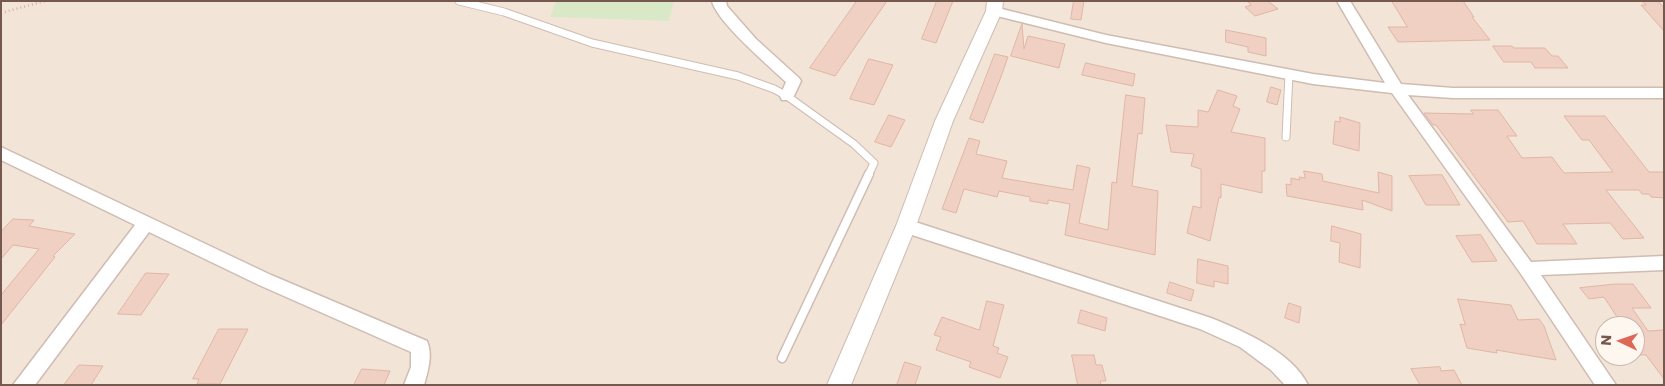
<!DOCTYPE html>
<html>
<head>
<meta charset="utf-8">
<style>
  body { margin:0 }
  #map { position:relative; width:1665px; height:386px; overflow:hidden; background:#fbf3ea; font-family:Poppins,sans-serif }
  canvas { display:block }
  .frame { position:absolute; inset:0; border:2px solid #75584e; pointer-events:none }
  .north { position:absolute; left:1595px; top:316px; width:50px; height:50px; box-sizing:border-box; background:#fef7f0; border:1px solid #c7b7af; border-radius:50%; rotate:273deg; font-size:14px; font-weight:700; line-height:20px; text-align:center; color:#75584e }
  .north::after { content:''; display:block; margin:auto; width:18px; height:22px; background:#dd6857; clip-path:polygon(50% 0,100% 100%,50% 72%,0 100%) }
</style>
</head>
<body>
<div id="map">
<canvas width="1665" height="386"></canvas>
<div class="frame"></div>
<div class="north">N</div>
</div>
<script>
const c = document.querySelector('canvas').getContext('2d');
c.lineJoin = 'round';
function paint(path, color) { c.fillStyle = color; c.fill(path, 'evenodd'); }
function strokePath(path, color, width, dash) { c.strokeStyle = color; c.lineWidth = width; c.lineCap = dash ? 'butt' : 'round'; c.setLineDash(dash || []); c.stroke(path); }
const residential = new Path2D(`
  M1 1H1664V385H1ZM1605 326H1635V356H1605Z`);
const green = new Path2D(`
  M556 1H674L669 21 550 17Z`);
const building = new Path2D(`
  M857 1H887L835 76 810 68Z
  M937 1H953L936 43 922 39Z
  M1074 1H1084L1081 20 1071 19Z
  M1247 1H1268L1278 9 1255 16 1245 7 1251 5Z
  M1392 1H1463L1474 17H1472L1490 40 1398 42 1388 27H1407Z
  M1642 1H1658L1664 8V31L1641 5H1646Z
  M1022 24 1024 49 1028 36 1065 44 1059 68 1011 56Z
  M1226 30 1266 38V56L1248 52V47L1226 42Z
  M1493 46H1512L1514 48H1545L1552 56H1558L1568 68H1535L1531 62H1504Z
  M995 54 1008 57 999 82 983 123 970 119Z
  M869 59 893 65 874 105 850 99Z
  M1086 63 1135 74 1133 86 1082 75Z
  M1271 87 1281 90 1277 105 1267 102Z
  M1218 90 1237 96 1233 106 1240 109 1231 132 1265 138V171H1262V193L1221 184V198L1219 197 1210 241 1187 233 1193 206 1201 208V169L1191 166 1194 154 1171 152 1166 125 1198 127V110L1208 112Z
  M1126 95 1145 98 1142 134 1138 133 1132 186 1158 191 1155 255 1065 235 1070 204 1048 200V204L1030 201V197L999 191 997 197 964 189 956 213 942 209 969 138 980 141 976 154 1007 161 1002 178 1073 190 1077 165 1090 168 1079 223 1108 230 1112 182 1116 183Z
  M1471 110H1498L1517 136H1507L1522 158 1552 157 1564 173 1613 172 1589 140H1582L1564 116H1605L1649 172H1664V198L1651 197 1649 194H1642L1639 190H1606L1644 238 1623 239 1610 223 1563 224 1577 244H1537L1523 221 1508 222 1436 125H1433L1424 113 1473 114Z
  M889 115 905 120 891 147 875 142Z
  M1340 117 1360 123 1359 151 1333 144 1335 121 1340 122Z
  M1304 171 1322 174 1323 181 1379 193 1378 172 1392 176V211L1362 200 1363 210 1287 196 1286 184 1291 185V178L1300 180 1299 177 1305 178Z
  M1442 175 1460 205H1426L1409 176Z
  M13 219 34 220 29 226 75 234 53 256 55 257 1 325V295L39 249 13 245 1 259V232Z
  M1332 226 1361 234 1360 268 1339 262 1340 243 1331 241Z
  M1481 235 1497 261 1472 262 1456 236Z
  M1198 259 1228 266V284L1214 281V287L1197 283Z
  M146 273 169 274 141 315 118 314Z
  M1170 282 1194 290 1191 301 1167 293Z
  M1616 284H1633L1651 308H1632L1648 331 1664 330V379L1646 355H1635V326H1623L1604 297 1589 299 1580 288Z
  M1458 299 1511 305 1518 320 1539 319 1544 326 1556 360 1496 350 1497 353 1467 348 1460 324 1465 325Z
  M987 301 1004 305 993 346 999 348 997 353 1008 357 1000 378 969 367 971 362 936 350 941 337 934 335 942 317 979 330Z
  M1289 303 1301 307 1299 323 1285 318Z
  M1081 310 1107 318 1105 331 1078 323Z
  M219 329H248L220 384H197L199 379H193Z
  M1072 355H1094L1096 365H1102L1106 381H1100L1101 385H1078Z
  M905 362 921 367 915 385H897Z
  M79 365 103 366 91 385H64Z
  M1440 367 1441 371 1454 370 1462 385H1420L1411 369Z
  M362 369 390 371 384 385H354Z`);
const path = new Path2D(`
  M1 13 45 1`);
const serviceFar1 = new Path2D(`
  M459 1 504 12 592 43 738 76 774 89 787 96 854 144 874 163 868 176
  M1286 137 1289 74`);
const service = new Path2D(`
  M782 358 869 174`);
const minor = new Path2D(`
  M712 1H726L727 6 756 39 799 78 801 81 792 100H782L780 96 786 82C770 67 716 21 712 1Z
  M1337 1H1350L1401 84 1453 88H1664V98H1453L1408 95 1531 262 1664 256V270L1541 275 1616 385H1595L1521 274 1392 93 1313 84 1106 43 989 14 987 11 994 7 1106 35 1313 74 1385 83Z
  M1 147 271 275 427 341C433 355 428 371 424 385H404L411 367V352L259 285 149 232 35 385H13L135 225 1 160Z
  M906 219 1211 318C1243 331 1292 352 1308 385H1285L1271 370 1240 347 1200 329 900 231 898 226 900 221Z`);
const tertiary = new Path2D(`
  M987 1H1003L1002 11 953 121 916 226 851 385H827L896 226 935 121 986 11Z`);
paint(residential, '#f3e4d8');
paint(green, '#d9e9c8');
paint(building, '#efd0c3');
strokePath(building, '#e1b6a4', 1);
strokePath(serviceFar1, '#cfbcb2', 9);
strokePath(service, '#cfbcb2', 11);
strokePath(minor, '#cfbcb2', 3);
strokePath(tertiary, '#cfbcb2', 2);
strokePath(path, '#d5b3a5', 2.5, [1, 3]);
strokePath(serviceFar1, '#fff', 7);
strokePath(service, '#fff', 8);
paint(minor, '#fff');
paint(tertiary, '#fff');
</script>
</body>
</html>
